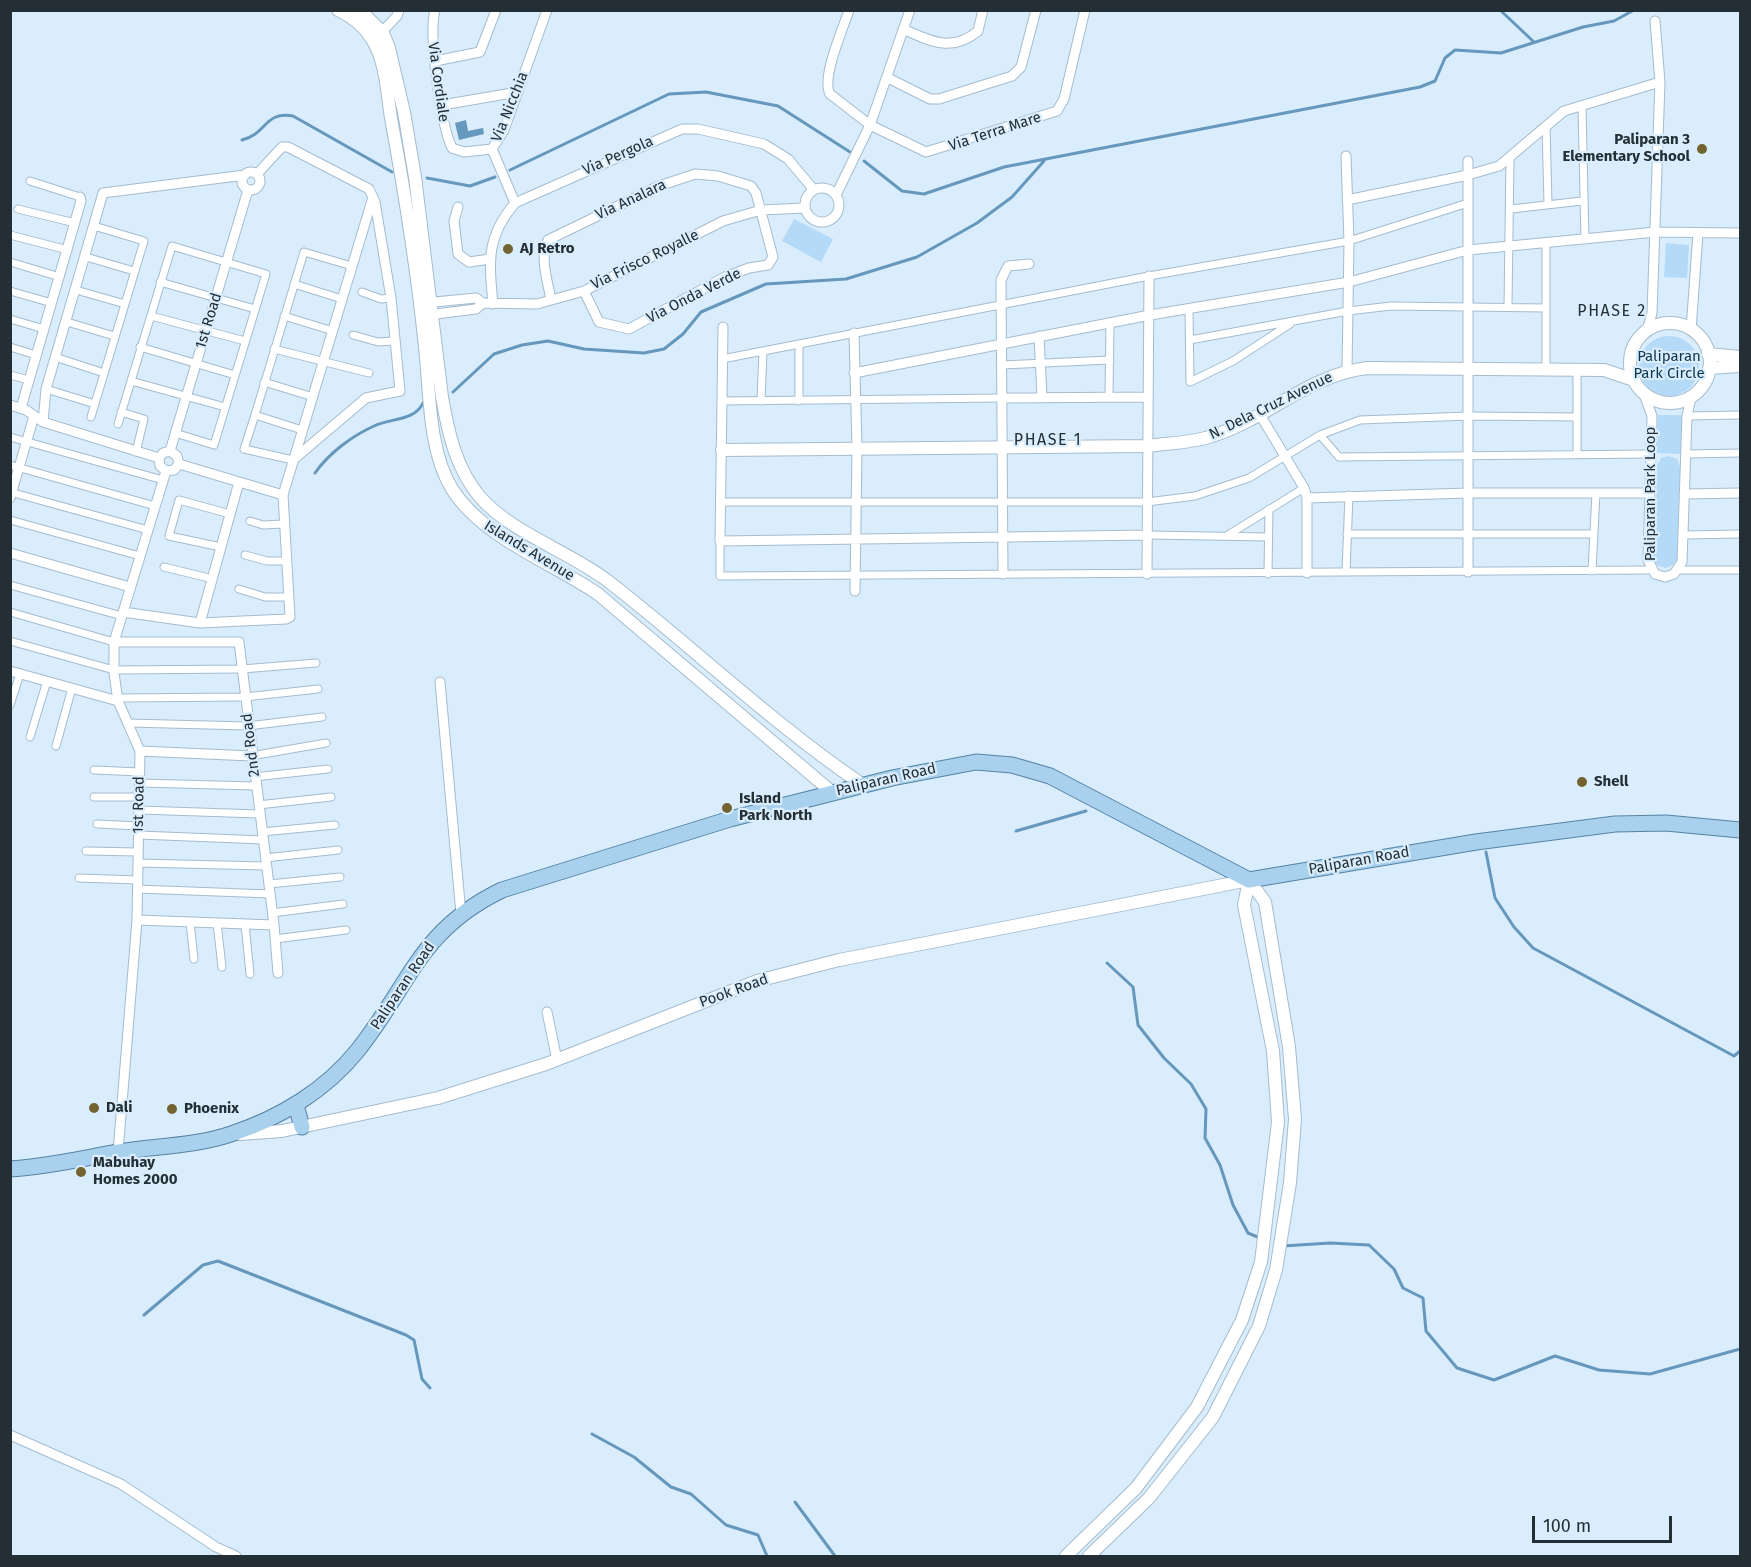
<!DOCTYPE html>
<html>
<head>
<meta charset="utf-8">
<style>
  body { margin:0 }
  #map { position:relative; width:1751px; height:1567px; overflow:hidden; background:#d9edfd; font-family:"Fira Sans",sans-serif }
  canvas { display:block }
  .frame { position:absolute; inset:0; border:12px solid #242e35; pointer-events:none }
  .scale { position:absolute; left:1532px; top:1516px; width:140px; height:27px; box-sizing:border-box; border:3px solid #242e35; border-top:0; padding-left:8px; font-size:18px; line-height:21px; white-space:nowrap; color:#242e35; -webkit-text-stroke:4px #d9edfd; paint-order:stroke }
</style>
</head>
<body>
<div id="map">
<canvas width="1751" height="1567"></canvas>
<div class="frame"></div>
<div class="scale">100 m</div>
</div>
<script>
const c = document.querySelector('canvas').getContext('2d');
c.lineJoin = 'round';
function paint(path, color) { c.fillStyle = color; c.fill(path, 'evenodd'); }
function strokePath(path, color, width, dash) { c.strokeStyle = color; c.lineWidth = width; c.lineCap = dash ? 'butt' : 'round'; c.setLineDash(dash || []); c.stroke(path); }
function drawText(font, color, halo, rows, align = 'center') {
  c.font = font + ' "Fira Sans",sans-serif'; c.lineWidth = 4.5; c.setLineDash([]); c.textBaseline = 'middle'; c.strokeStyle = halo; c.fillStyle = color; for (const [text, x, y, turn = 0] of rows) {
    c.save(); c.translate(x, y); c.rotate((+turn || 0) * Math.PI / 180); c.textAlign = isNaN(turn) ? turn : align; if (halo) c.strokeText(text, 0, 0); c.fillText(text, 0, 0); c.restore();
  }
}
const green = new Path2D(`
  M794 219 833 239 821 262 782 241Z
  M1666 243 1689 245 1687 278 1664 277Z
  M1639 366a30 30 0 1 1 60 0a30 30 0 1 1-60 0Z
  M1658 415H1682L1681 454 1657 453Z
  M1669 456 1677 459 1680 467 1677 559 1673 565 1665 568 1657 565 1654 558 1657 466 1661 458Z`);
const water = new Path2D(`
  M466 120 468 131 483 128 484 134 459 140 455 123Z`);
const stream = new Path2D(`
  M1500 10 1534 42
  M242 140C267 134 264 111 293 116L392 172
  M864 161 902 191 924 194 1004 167 1420 87 1435 81 1445 58 1455 50 1501 53 1583 27 1614 21 1634 10
  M510 170 669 94 706 92 778 106 850 152
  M427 178 470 186 495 177
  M453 392 494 354 522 345 548 341 584 349 644 353 664 349 683 334 701 312 766 284 846 279 917 257 977 223 1012 197 1044 161
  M315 473C329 453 352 436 374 426 390 418 415 421 423 403
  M1016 831 1086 811
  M1486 852 1495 898 1514 927 1533 948 1734 1056 1740 1051
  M1107 963 1133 987 1138 1025 1164 1058 1191 1084 1206 1109 1205 1138 1220 1165 1233 1205 1248 1233 1260 1238
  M1283 1246 1330 1243 1369 1245 1394 1269 1403 1288 1423 1298 1426 1331 1457 1368 1494 1380 1555 1356 1599 1370 1650 1374 1740 1349
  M144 1315 203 1265 218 1261 406 1335 414 1340 422 1379 430 1388
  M592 1434 634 1457 671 1487 691 1494 726 1525 758 1535 767 1556
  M795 1502 835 1556`);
const pedestrian = new Path2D(`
  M1582 106 1585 240
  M1546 125 1548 204
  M30 181 80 197
  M18 209 75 223
  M1511 209 1582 201
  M10 235 68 250
  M1546 244V369
  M86 257 134 271
  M10 262 60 277
  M160 282 255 309
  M294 284 342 299
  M76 290 125 304
  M10 291 52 303
  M362 292 381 299 391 298
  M1508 307 1510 158
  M1189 309 1190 382 1233 361 1290 324
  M151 316 245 341
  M284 316 333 331
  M10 319 44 329
  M67 322 114 336
  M353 335 378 342 394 341
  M1190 340 1348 311 1391 306 1546 308
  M10 347 36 355
  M140 347 235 375
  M274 349 369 373
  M55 357 104 373
  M722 359 1149 276 1349 241 1468 203
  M1002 365 1110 360
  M10 375 29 380
  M131 381 225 407
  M264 382 313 397
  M46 389 95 404
  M1109 396 1110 322
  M722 401 1003 398
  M761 401 763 351
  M799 401V344
  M121 412 144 419 136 452
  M255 415 304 252 352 266
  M1687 416 1740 415
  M91 417 144 241 94 226
  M118 424 172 246 266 274 214 445 175 433
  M1320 435 1339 457 1651 454
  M10 437 163 480
  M1577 454V369
  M1686 454 1740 453
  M293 460 244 449 255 415 302 430
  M10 465 155 506
  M10 492 148 530
  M720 502H1147L1195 496 1249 478 1320 435 1360 420 1469 416 1576 417
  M10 520 140 556
  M250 521 263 525 283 524
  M1347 534H1594
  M1148 535 1268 537
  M1228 535 1304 488
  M1683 535 1740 534
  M720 541V576L1651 570
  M221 547 169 536 179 500 230 514
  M245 555 267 561H286
  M164 567 213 579
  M1678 570H1740
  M1592 571 1596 493
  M1346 572 1349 495
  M1268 574 1269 509
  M10 585 122 616
  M239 589 265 597H289
  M10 612 114 642
  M10 641 114 670 242 669 316 663
  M117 698 245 697 318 689
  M10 705 20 674
  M128 723 248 726 322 717
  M30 737 47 681
  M56 746 72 688
  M251 756 326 743
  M94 770 140 772
  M254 777 328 769
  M140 783 255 786
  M94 797H139
  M258 805 331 797
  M139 810 259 814
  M97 824 139 826
  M262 832 335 825
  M139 835 263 840
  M86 851 138 852
  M265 858 338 850
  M138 863 266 866
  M79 878 138 880
  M269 884 340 877
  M137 889 270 894
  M272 913 343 904
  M190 922 194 959
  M217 923 222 967
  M245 924 250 974
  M275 939 346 930`);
const minor = new Path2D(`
  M435 10C428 37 441 124 452 148L464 152 492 149
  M849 10C843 29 821 78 830 94L870 125 926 152 1057 111 1064 99 1085 10
  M903 29C930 41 952 53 978 31L983 10
  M378 36 397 16 399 10
  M435 61 480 52 496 10
  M888 78 930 99H939L1012 76 1021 67 1036 10
  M442 105 518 92
  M492 149 504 130 547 10
  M492 149 515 203
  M1346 156 1349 241 1347 370
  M1468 161V572
  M242 181a9 9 0 1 1 18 0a9 9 0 1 1-18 0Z
  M257 174 282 147H288L369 189 375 202 391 298 400 391 366 398 294 459
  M805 205a17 17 0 1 1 34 0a17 17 0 1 1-34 0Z
  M836 195 870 125 910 10
  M1347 200 1468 175 1499 166 1564 111 1660 82
  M458 207 454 221 458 254 469 262 490 259
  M551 300C548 282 539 257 548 240L659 186 695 174 718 176 751 186 756 193 773 257 768 265 749 268 725 277 629 329 599 322 584 291
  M424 303 476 298 483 303 537 304 584 291 723 221 761 210 805 208
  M493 304C489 261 486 237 515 203L682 129H698L764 144 788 159 814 190
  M428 315 476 309 483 303
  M723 327 720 541 1148 535
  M1691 330 1698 233
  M1647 331 1652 313 1660 82 1655 21
  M854 333 857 448 855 591
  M1039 336 1042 397
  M854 373 1150 315 1349 282 1468 250 1656 232 1740 233
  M1644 394 1652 416 1648 560 1655 574 1665 577 1674 574 1682 562 1687 416 1691 397
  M1003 398 1147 397
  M10 405 26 410 43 422 159 458
  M21 408 81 201 80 197
  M1259 413 1304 488 1307 498 1468 493H1650
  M43 422 46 389 103 193 245 175
  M170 451 177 456 179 464 174 470 166 471 160 466 159 458 163 453 170 451 248 190
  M179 464 283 495
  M1684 494 1740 493
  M10 498 34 416
  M1307 498V573
  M10 553 130 587
  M1003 574 1001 280 1008 266 1029 264
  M1147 574 1149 276
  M123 612 200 623 286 619 290 617 283 495 373 197
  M200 623 239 482
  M114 642H239L274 925 278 973
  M10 671 118 701
  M440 682 461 914
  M140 751 251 756
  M137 920 274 925
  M547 1012 557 1060
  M118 1152 137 920 140 751 118 701 114 673V642L166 471
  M10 1435 121 1484 216 1547 236 1556`);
const tertiary = new Path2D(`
  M338 10C351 16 364 26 372 39 386 61 387 93 391 118 405 194 417 270 425 347 430 391 428 450 452 489 483 538 551 562 598 594L833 793
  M360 10 383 33 389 48 404 112 415 177 442 397C448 432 456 469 480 497 510 532 570 552 608 581 694 648 773 724 863 785
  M1630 363a40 40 0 1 1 80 0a40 40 0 1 1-80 0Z
  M1708 354 1740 357
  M1709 368 1740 366
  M722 450 1148 446C1169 443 1192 443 1212 436 1267 419 1308 375 1367 368L1604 370 1634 380
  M240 1134 282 1131 438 1098 546 1064 757 981 839 960 1249 880
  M1066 1556 1136 1488 1197 1407 1242 1320 1261 1262 1278 1122 1273 1051 1244 905 1249 880
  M1089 1556 1149 1498 1213 1417 1259 1326 1276 1270 1290 1183 1295 1119 1289 1047 1265 902 1249 880`);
const primary = new Path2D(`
  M296 1105 302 1127
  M10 1169C47 1167 83 1158 119 1152 155 1146 196 1146 231 1134 280 1118 326 1090 358 1050 410 985 419 930 502 890L730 819 892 778 976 762 1012 765 1050 776 1249 880 1476 842 1615 824 1666 823 1740 830`);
const markers = [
  [1702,149,6,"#736331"],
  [508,249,6,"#736331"],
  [1582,782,6,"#736331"],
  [727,808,6,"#736331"],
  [94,1108,6,"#736331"],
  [172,1109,6,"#736331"],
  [81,1172,6,"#736331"]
];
const streetNames = [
  ["Via Cordiale",438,82,82],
  ["Via Nicchia",510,107,-68],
  ["Via Terra Mare",995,132,-18],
  ["Via Pergola",618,156,-24],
  ["Via Analara",631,200,-25],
  ["Via Frisco Royalle",645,260,-26],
  ["Via Onda Verde",694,296,-27],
  ["1st Road",209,321,-73],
  ["N. Dela Cruz Avenue",1271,406,-26],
  ["Paliparan Park Loop",1651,494,-90],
  ["Islands Avenue",529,551,31],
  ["2nd Road",251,745,-97],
  ["Paliparan Road",886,780,-13],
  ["1st Road",139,805,-89],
  ["Paliparan Road",1359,861,-10],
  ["Paliparan Road",403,986,-56],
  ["Pook Road",734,991,-20]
];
const poiNames = [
  ["Paliparan 3",1690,140,"right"],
  ["Elementary School",1690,157,"right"],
  ["AJ Retro",520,249],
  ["Shell",1594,782],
  ["Island",739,799],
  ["Park North",739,816],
  ["Dali",106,1108],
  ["Phoenix",184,1109],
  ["Mabuhay",93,1163],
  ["Homes 2000",93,1180]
];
const parkNames = [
  ["Paliparan",1669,357],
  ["Park Circle",1669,374]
];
const neighbourhoodNames = [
  ["PHASE 2",1612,312],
  ["PHASE 1",1048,441]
];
paint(green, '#b4daf8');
paint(water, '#6697bc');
strokePath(stream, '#6697bc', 3);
strokePath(pedestrian, '#a4bccf', 9);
strokePath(minor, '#a4bccf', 11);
strokePath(tertiary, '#a4bccf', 14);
strokePath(primary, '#5583a5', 17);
strokePath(pedestrian, '#fff', 7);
strokePath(minor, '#fff', 9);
strokePath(tertiary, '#fff', 12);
strokePath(primary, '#a9d0ed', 15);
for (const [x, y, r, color] of markers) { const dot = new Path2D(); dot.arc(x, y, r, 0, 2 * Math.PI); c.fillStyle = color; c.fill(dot); strokePath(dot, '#d9edfd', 2); }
drawText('15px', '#242e35', '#d9edfd', streetNames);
drawText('bold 15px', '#242e35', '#d9edfd', poiNames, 'left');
drawText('15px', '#0e3650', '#d9edfd', parkNames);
c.letterSpacing = '1.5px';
drawText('16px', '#242e35', '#d9edfd', neighbourhoodNames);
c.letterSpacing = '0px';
</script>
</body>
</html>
